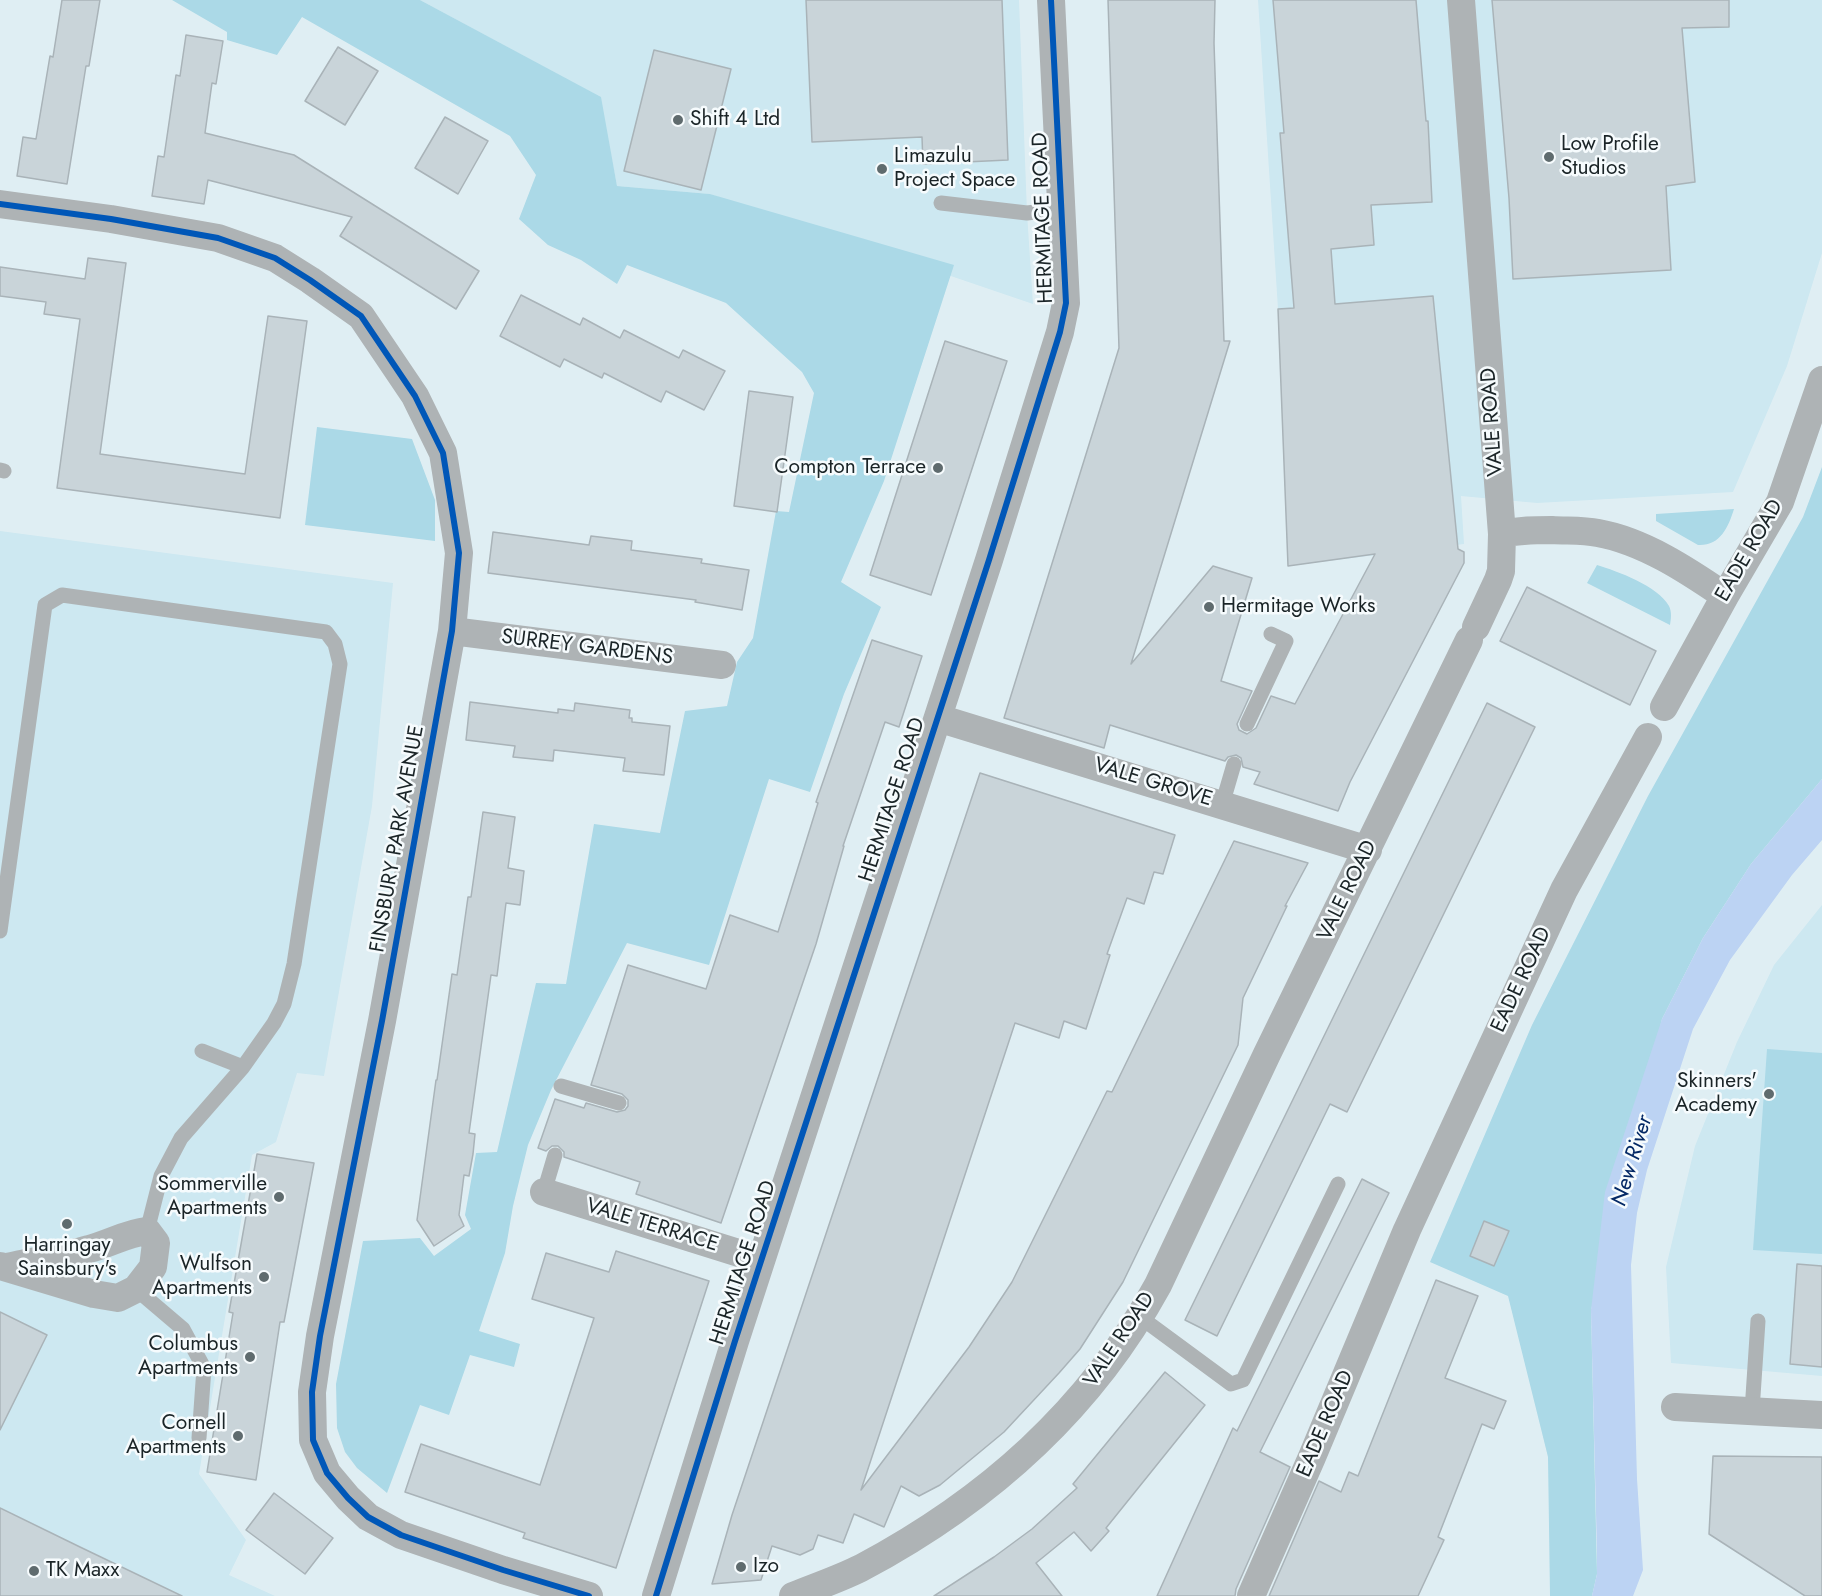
<!DOCTYPE html>
<html>
<head>
<meta charset="utf-8">
<style>
  body { margin:0 }
  canvas { display:block; background:#dfeef3 }
</style>
</head>
<body>
<canvas width="1822" height="1596"></canvas>
<script>
const c = document.querySelector('canvas').getContext('2d');
c.lineJoin = 'round';
function paint(path, color) { c.fillStyle = color; c.fill(path, 'evenodd'); }
function strokePath(path, color, width, dash) { c.strokeStyle = color; c.lineWidth = width; c.lineCap = dash ? 'butt' : 'round'; c.setLineDash(dash || []); c.stroke(path); }
function drawText(font, color, halo, rows, align = 'center') {
  c.font = font + ' Jost,sans-serif'; c.lineWidth = 5; c.setLineDash([]); c.textBaseline = 'middle'; c.strokeStyle = halo; c.fillStyle = color; for (const [text, x, y, turn = 0] of rows) {
    c.save(); c.translate(x, y); c.rotate((+turn || 0) * Math.PI / 180); c.textAlign = isNaN(turn) ? turn : align; if (halo) c.strokeText(text, 0, 0); c.fillText(text, 0, 0); c.restore();
  }
}
const built = new Path2D(`
  M420 0H1019L1027 213 1033 304 710 194 617 186 600 97Z
  M1258 0H1822V253L1787 366 1733 492 1537 503 1461 496 1464 544 1288 566 1278 309Z
  M0 531 393 583 372 806 324 1076 297 1073 276 1142 252 1155 199 1474 246 1540 229 1575 275 1596H0Z
  M1822 905V1376L1671 1363 1666 1267 1695 1146 1737 1042 1774 965Z`);
const green = new Path2D(`
  M172 0H420L601 97 617 186 710 194 954 265 884 481 841 582 881 607 844 694 810 792 769 779 709 965 627 943 551 1090 528 1145 513 1206 505 1253 479 1331 520 1344 514 1367 470 1355 449 1415 420 1405 387 1493 357 1468 345 1452 337 1428 336 1384 363 1241 420 1238 434 1256 471 1229 465 1215 476 1153 497 1152 536 983 566 984 594 824 660 833 685 711 727 706 737 662 753 638 776 511 789 512 814 393 802 372 726 303 627 265 617 284 581 260 548 245 519 219 536 175 510 136 302 17 277 55 227 40V32Z
  M317 427 412 439 435 500V541L305 525Z
  M1822 467V779L1751 864 1703 938 1662 1019 1591 1310 1597 1574 1592 1596H1550L1548 1457 1508 1296 1430 1262 1532 1025 1648 796 1803 517Z
  M1734 509C1728 528 1720 546 1698 545L1656 521V514Z
  M1597 565C1617 571 1658 586 1669 606 1672 612 1671 619 1670 625L1587 583Z
  M1767 1049 1822 1053V1254L1753 1250Z`);
const water = new Path2D(`
  M1822 779V840L1792 875 1730 960 1693 1029 1647 1170 1637 1213 1631 1265 1637 1479 1643 1570 1633 1596H1592L1597 1574V1553L1591 1310 1605 1192 1662 1019 1703 938 1751 864Z`);
const building = new Path2D(`
  M62 0H100L89 66H86L67 184 17 176 23 137 36 139 50 56 53 57Z
  M806 0H1002L1008 160 923 164 922 137 812 142Z
  M1108 0H1215L1214 43 1224 341H1230L1131 664 1213 566 1252 578 1221 681 1252 691 1237 724 1239 730 1247 734 1256 728 1271 696 1295 704 1375 554 1288 566 1278 309 1294 308 1280 133H1284L1273 0H1416L1426 121H1428L1432 202 1371 205 1374 245 1331 249 1335 304 1433 296 1458 549 1464 552V563L1350 782 1338 811 1254 784 1260 772 1243 767 1241 758 1236 755 1228 757 1225 761 1110 725 1104 748 1004 718 1119 348Z
  M1492 0H1729V27L1682 28 1695 182 1666 186 1671 270 1513 279 1509 198Z
  M186 35 223 41 216 84 212 83 205 133 294 155 479 271 456 309 340 236 352 217 208 180 204 204 152 196 158 156 164 157 176 75 180 76Z
  M338 47 378 71 345 125 305 101Z
  M654 50 731 69 701 190 624 171Z
  M445 117 488 141 458 194 415 168Z
  M88 258 126 263 100 454 245 474 268 316 307 321 280 518 57 488 80 319 44 314 46 302 0 296V267L85 279Z
  M521 295 580 325 583 318 620 338 624 330 679 358 683 350 725 371 704 410 666 391 661 402 604 373 602 378 564 359 560 367 500 336Z
  M945 341 1007 361 931 595 870 575Z
  M749 391 793 397 777 512 734 506Z
  M493 532 589 545 591 536 632 541 631 550 702 559 701 563 749 570 742 610 695 602 696 600 488 573Z
  M1527 587 1656 651 1630 705 1500 641Z
  M872 640 922 656 899 727 885 722 843 846H844L816 944 721 1223 636 1194 640 1182 564 1157V1152L558 1146H552L546 1151 538 1148 555 1099 584 1108 586 1103 617 1112 625 1110 628 1106V1100L622 1094 591 1085 628 965 706 989 730 915 778 932 818 803 816 802Z
  M470 702 558 713V709L574 711 575 703 630 710 629 718H632V722L670 726 664 775 623 771 625 758 554 750 553 761 513 757 515 746 466 740Z
  M1487 703 1535 727 1347 1112 1330 1104 1217 1336 1185 1320Z
  M980 773 1175 835 1163 874 1154 872 1144 904 1127 898 1107 954 1110 955 1086 1029 1064 1021 1059 1038 1015 1023 861 1490 969 1347 1012 1282 1107 1091 1112 1092 1234 841 1308 863 1285 906H1287L1243 998 1238 1045 1123 1282 1080 1349 1059 1373 1004 1432 940 1485 919 1496 901 1486 884 1527 854 1514 843 1543 818 1535 813 1549 800 1555 772 1546 761 1580 712 1584 732 1515Z
  M483 812 515 817 508 868 524 871 520 905 506 903 497 976 491 975 469 1133 475 1134 473 1154 469 1176 464 1175 459 1215 464 1226 434 1246 417 1220 436 1080H437L452 974 457 975 468 897H471Z
  M257 1154 314 1163 284 1322H280L256 1480 207 1472 233 1313 229 1312Z
  M1362 1179 1389 1193 1260 1452 1290 1467 1236 1589 1235 1596H1157L1233 1428 1237 1431Z
  M1484 1221 1509 1231 1494 1266 1470 1256Z
  M616 1251 709 1281 616 1568 523 1538 525 1533 405 1492 421 1444 540 1485 594 1318 532 1299 546 1253 609 1272Z
  M1797 1264 1822 1266V1367L1790 1364Z
  M1436 1280 1478 1296 1445 1378 1506 1401 1494 1429 1482 1424 1438 1537 1444 1540 1418 1596H1269L1319 1481 1341 1492 1349 1472 1358 1476Z
  M0 1312 47 1335 0 1430Z
  M1165 1372 1205 1405 1106 1528 1109 1531 1091 1551 1074 1532 1036 1563 1062 1596H934L994 1557 1032 1529 1077 1488 1073 1484Z
  M1713 1456 1822 1457V1596H1805L1709 1534Z
  M274 1493 333 1538 305 1574 246 1530Z
  M0 1508 80 1547 182 1596H0Z`);
const service = new Path2D(`
  M941 203 1027 213 1061 209
  M0 470 4 471
  M1247 724 1286 641 1271 634
  M1222 805 1234 764
  M0 931 45 605 62 595 326 632 335 644 340 664 294 964 284 1004 274 1023 243 1067 181 1138 161 1176 147 1231
  M202 1051 243 1067
  M561 1086 619 1103
  M544 1192 555 1155
  M136 1289 183 1329 204 1368 199 1438
  M1140 1317 1231 1384 1243 1380 1338 1184
  M1752 1411 1758 1321`);
const minor = new Path2D(`
  M1461 0 1502 534 1501 571 1498 580 1476 627
  M0 204 111 219 218 238 275 258 310 280 361 316 415 396 443 453 459 553 452 631 382 1021 320 1336 312 1392 313 1440 327 1473 348 1498 368 1517 401 1535 503 1570 589 1596
  M1502 534C1519 530 1535 530 1552 530 1568 531 1583 530 1598 533 1643 541 1687 570 1725 596
  M452 631 722 665
  M1664 707 1725 596 1780 502 1822 380
  M938 718 1368 850
  M544 1192 761 1260
  M0 1266 94 1294 118 1298 136 1289 153 1267 156 1243 147 1231C127 1233 109 1244 89 1249 62 1257 34 1261 7 1267
  M1675 1407 1822 1415
  M656 1596 735 1341 989 560 1060 332 1066 303 1051 0
  M793 1596C815 1587 839 1579 861 1568 987 1501 1089 1411 1158 1285L1267 1054 1469 640
  M1251 1596 1312 1457 1407 1230 1564 890 1648 737`);
const cycleway = new Path2D(`
  M0 204 111 219 218 238 275 258 310 280 361 316 415 396 443 453 459 553 452 631 382 1021 320 1336 312 1392 313 1440 327 1473 348 1498 368 1517 401 1535 503 1570 589 1596
  M656 1596 735 1341 989 560 1060 332 1066 303 1051 0`);
const markers = [
  [678,120,6,"#5f6b6e"],
  [1549,157,6,"#5f6b6e"],
  [882,169,6,"#5f6b6e"],
  [938,468,6,"#5f6b6e"],
  [1209,607,6,"#5f6b6e"],
  [1769,1094,6,"#5f6b6e"],
  [279,1197,6,"#5f6b6e"],
  [67,1224,6,"#5f6b6e"],
  [264,1277,6,"#5f6b6e"],
  [250,1357,6,"#5f6b6e"],
  [238,1436,6,"#5f6b6e"],
  [741,1567,6,"#5f6b6e"],
  [34,1571,6,"#5f6b6e"]
];
const poiNames = [
  ["Shift 4 Ltd",690,120],
  ["Low Profile",1561,145],
  ["Studios",1561,169],
  ["Limazulu",894,157],
  ["Project Space",894,181],
  ["Compton Terrace",926,468,"right"],
  ["Hermitage Works",1221,607],
  ["Skinners'",1757,1082,"right"],
  ["Academy",1757,1106,"right"],
  ["Sommerville",267,1185,"right"],
  ["Apartments",267,1209,"right"],
  ["Harringay",67,1246,"center"],
  ["Sainsbury's",67,1270,"center"],
  ["Wulfson",252,1265,"right"],
  ["Apartments",252,1289,"right"],
  ["Columbus",238,1345,"right"],
  ["Apartments",238,1369,"right"],
  ["Cornell",226,1424,"right"],
  ["Apartments",226,1448,"right"],
  ["Izo",753,1567],
  ["TK Maxx",46,1571]
];
const streetNames = [
  ["HERMITAGE ROAD",1044,218,-92],
  ["VALE ROAD",1493,422,-94],
  ["EADE ROAD",1750,551,-60],
  ["SURREY GARDENS",587,648,7],
  ["VALE GROVE",1153,783,17],
  ["HERMITAGE ROAD",893,800,-72],
  ["FINSBURY PARK AVENUE",398,839,-80],
  ["VALE ROAD",1348,891,-64],
  ["EADE ROAD",1522,980,-65],
  ["VALE TERRACE",652,1226,17],
  ["HERMITAGE ROAD",744,1263,-72],
  ["VALE ROAD",1120,1340,-56],
  ["EADE ROAD",1326,1424,-67]
];
const waterNames = [
  ["New River",1633,1161,-73]
];
paint(built, '#cde8f1');
paint(green, '#abd9e7');
paint(water, '#bcd3f3');
paint(building, '#c9d4d9');
strokePath(building, '#a9b3b8', 1.5);
strokePath(service, '#aeb3b5', 15);
strokePath(minor, '#aeb3b5', 28);
strokePath(cycleway, '#0057b8', 6);
for (const [x, y, r, color] of markers) { const dot = new Path2D(); dot.arc(x, y, r, 0, 2 * Math.PI); c.fillStyle = color; c.fill(dot); strokePath(dot, '#f6fbfd', 2); }
drawText('21px', '#1a2427', '#f6fbfd', poiNames, 'left');
drawText('21px', '#1a2427', '#f6fbfd', streetNames);
drawText('italic 22px', '#042966', '#f6fbfd', waterNames);
</script>
</body>
</html>
